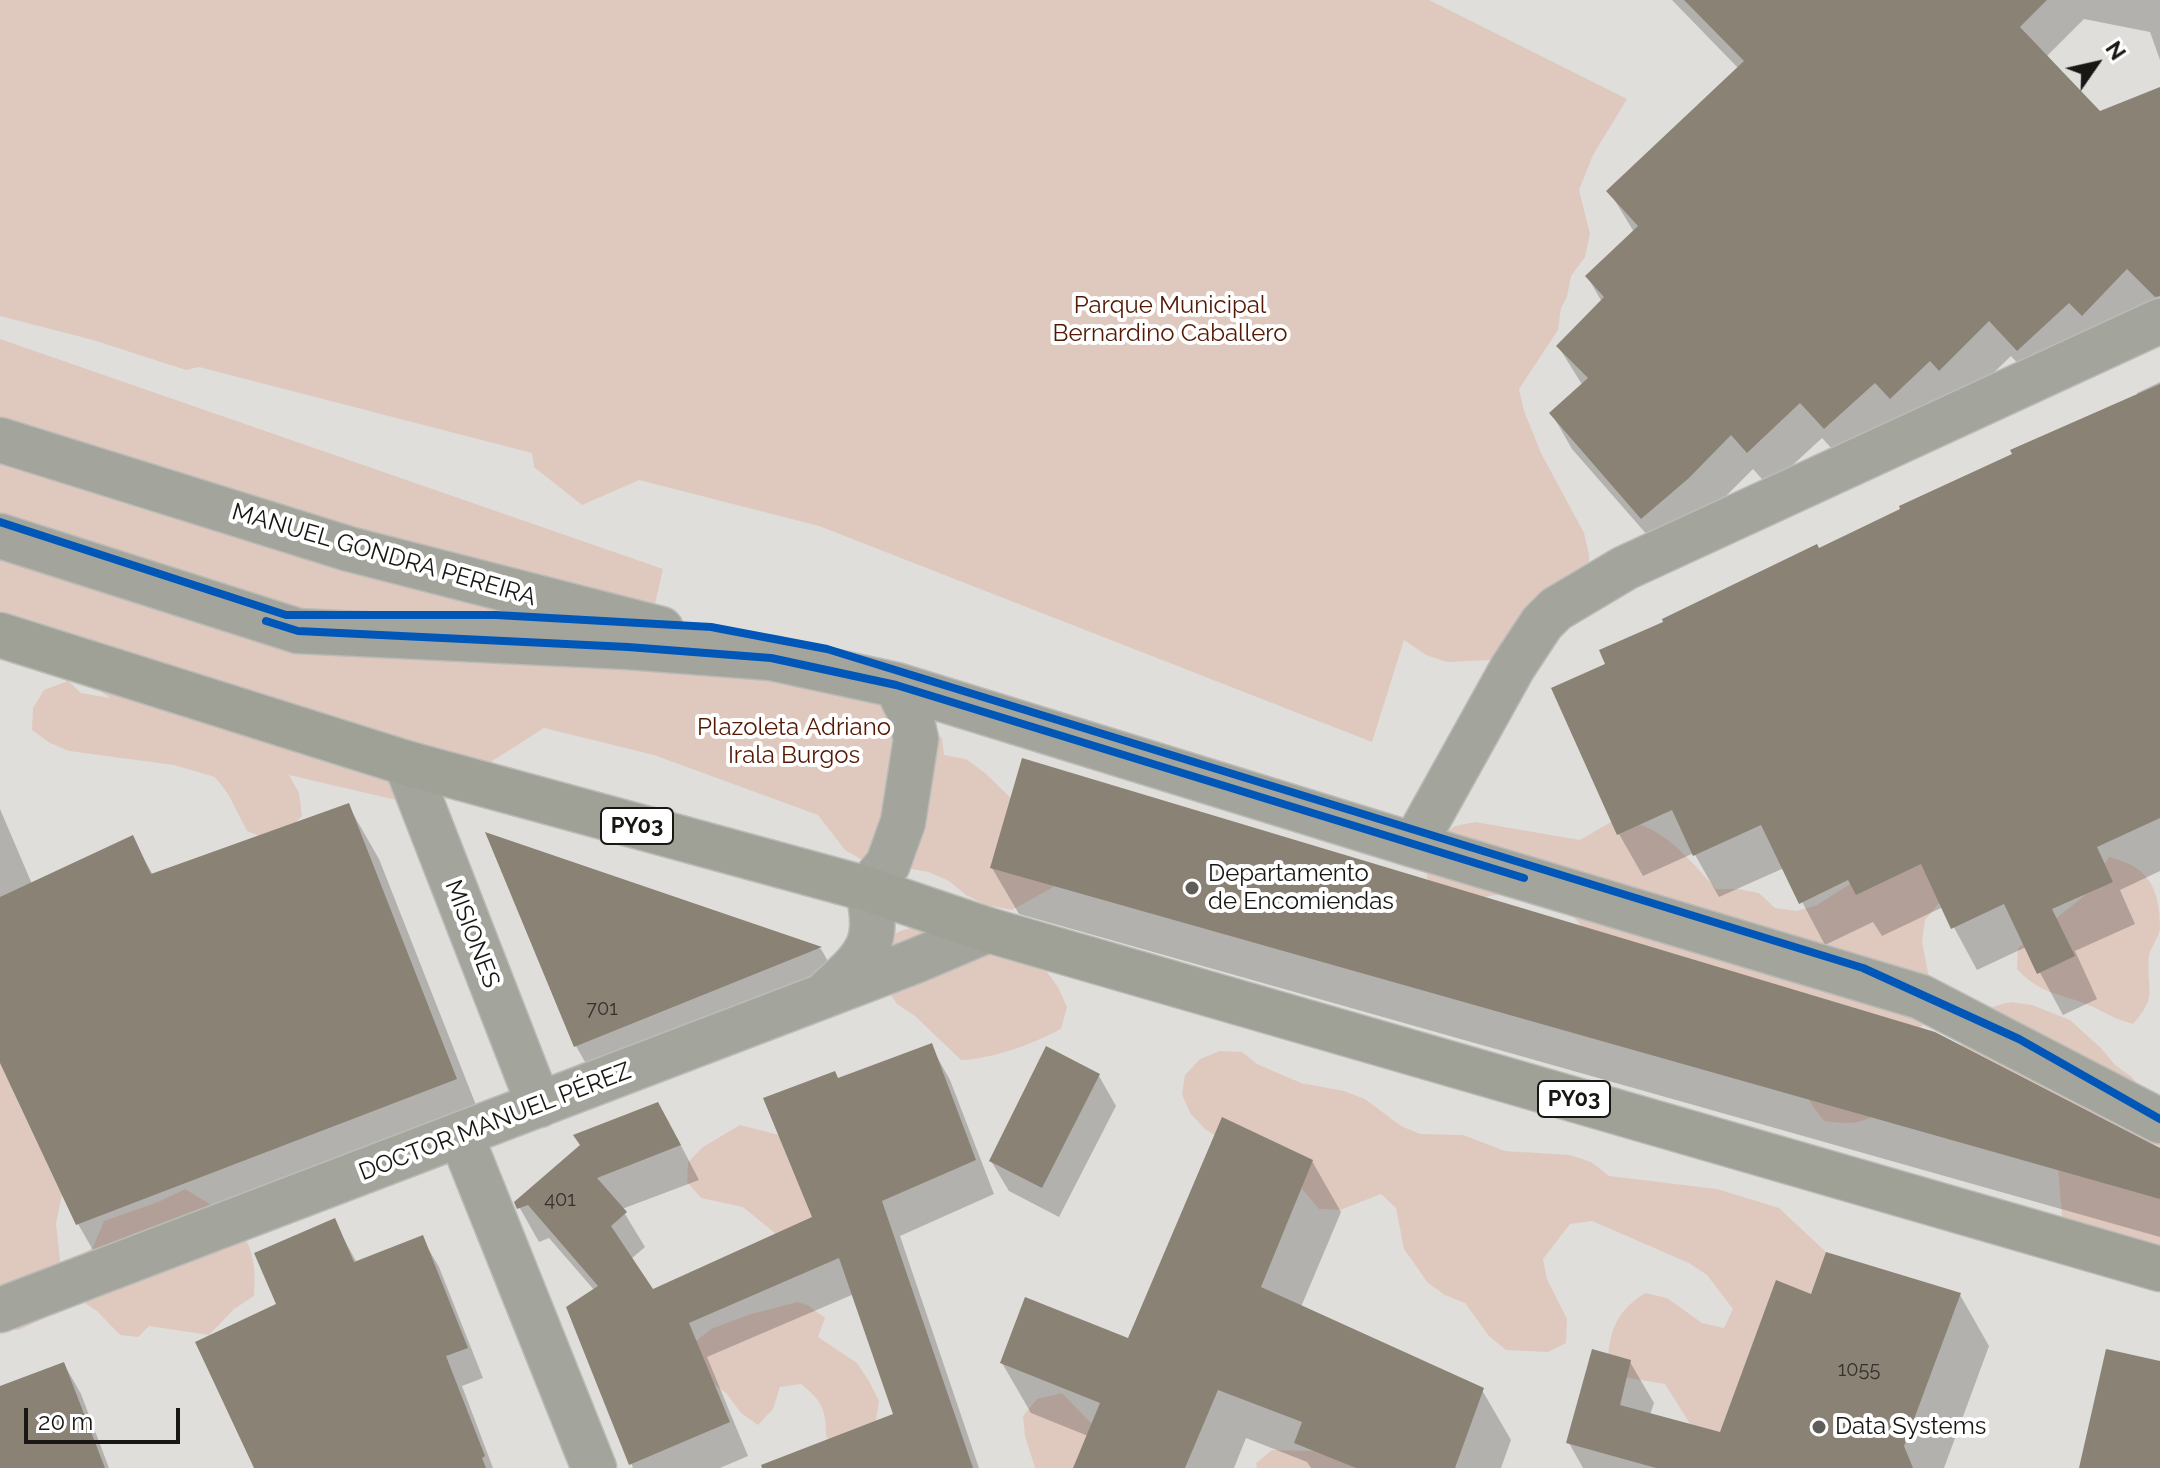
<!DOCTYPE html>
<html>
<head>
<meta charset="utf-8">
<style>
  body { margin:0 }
  #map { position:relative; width:2160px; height:1468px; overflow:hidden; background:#e0deda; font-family:Raleway,sans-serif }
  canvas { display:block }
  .north { position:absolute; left:2056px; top:24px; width:80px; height:80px; -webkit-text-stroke:6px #fff; paint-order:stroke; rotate:56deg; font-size:22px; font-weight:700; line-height:32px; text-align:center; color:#181714 }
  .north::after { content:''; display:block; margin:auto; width:28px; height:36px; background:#181714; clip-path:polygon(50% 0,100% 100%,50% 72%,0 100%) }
  .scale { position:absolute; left:24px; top:1408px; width:156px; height:36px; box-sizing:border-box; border:4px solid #181714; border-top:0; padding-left:10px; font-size:24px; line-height:28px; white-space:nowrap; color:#181714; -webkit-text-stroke:6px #fff; paint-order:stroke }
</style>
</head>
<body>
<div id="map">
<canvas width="2160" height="1468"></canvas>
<div class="north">N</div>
<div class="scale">20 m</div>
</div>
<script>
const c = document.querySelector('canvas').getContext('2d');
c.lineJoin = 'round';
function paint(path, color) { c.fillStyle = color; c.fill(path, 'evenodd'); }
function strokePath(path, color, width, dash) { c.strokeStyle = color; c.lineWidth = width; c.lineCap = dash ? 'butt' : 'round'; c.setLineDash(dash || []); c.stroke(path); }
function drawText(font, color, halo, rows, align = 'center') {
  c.font = font + ' Raleway,sans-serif'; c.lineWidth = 8; c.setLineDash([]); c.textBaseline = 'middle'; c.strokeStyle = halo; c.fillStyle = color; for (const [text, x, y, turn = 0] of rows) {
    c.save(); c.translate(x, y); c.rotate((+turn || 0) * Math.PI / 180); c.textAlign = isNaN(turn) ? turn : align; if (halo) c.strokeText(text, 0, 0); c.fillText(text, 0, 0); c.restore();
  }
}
const green = new Path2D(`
  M0 0H1429L1627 99 1593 155 1579 190 1590 234 1585 257 1571 276 1567 297 1561 308 1558 330 1519 389 1524 411 1541 453 1584 533 1589 555V577L1513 653 1491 660 1447 662 1426 655 1404 640 1372 742 819 526 639 480 582 505 534 467 532 453 199 367 186 370 93 340 0 316Z
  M0 339 663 569 641 665 767 654 906 713 942 738 944 755 966 759 985 773 1049 835 1067 873 1052 888 1012 910 986 905 966 895 949 881 929 872 864 861 845 850 818 815 654 755 544 728 422 806 289 775 299 793 302 816 287 831 267 839 247 831 228 794 215 777 174 765 69 751 50 743 32 730 33 708 44 690 68 681 81 693 110 698 0 619Z
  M1616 819C1663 824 1686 856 1716 889H1738L1759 893 1775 908 1797 911 1817 905 1853 882 1941 848 1952 887 1925 920 1922 942 1934 1003 1926 1023 1908 1035 1886 1109C1863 1124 1852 1125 1824 1121L1811 1104 1802 1084 1604 953 1562 903 1504 894 1463 900 1441 895 1427 878 1426 857 1438 839 1455 826 1475 822 1580 840Z
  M2109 857C2147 866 2160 886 2160 928 2159 938 2151 946 2149 956 2145 990 2160 994 2133 1024 2117 1020 2106 1013 2091 1006 2060 993 2041 995 2017 969L2018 948 2084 896Z
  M922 924 1045 969 1058 987 1067 1007 1061 1029C1033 1044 992 1059 961 1060L915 1016 897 1004 884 986 882 945 898 932Z
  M0 967 65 1180 56 1224 61 1269 57 1312 19 1330 0 1328Z
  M2011 1002 2032 1005 2070 1020 2102 1049 2115 1065 2132 1077 2145 1094 2160 1125V1261L2087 1249 2062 1216 2058 1170 2046 1151 1960 1056C1962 1022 1980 1008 2011 1002Z
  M1220 1051 1242 1052 1257 1064 1301 1083 1344 1091 1365 1099 1401 1126 1420 1134 1463 1135 1505 1151 1570 1155 1591 1162 1609 1176 1717 1189 1779 1208 1826 1252 1838 1280 1741 1407 1709 1454 1665 1384 1623 1377 1608 1363C1609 1330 1617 1311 1645 1293L1667 1298 1702 1323 1724 1328 1733 1309 1707 1275 1689 1263 1592 1221 1570 1224 1543 1259 1547 1279 1567 1319 1566 1343 1548 1352 1506 1350 1489 1336 1465 1303 1445 1295 1428 1283 1404 1249 1396 1208 1381 1194 1340 1210 1319 1209 1279 1162 1222 1140 1205 1129 1190 1113 1182 1094 1185 1075 1200 1059Z
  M740 1125 783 1136 844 1205 777 1235 743 1207 701 1198 687 1182 688 1162 703 1147Z
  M185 1189C233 1217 260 1235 254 1296L234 1309 209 1335 149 1326 138 1337 120 1335 97 1311 77 1298 82 1255 93 1247 104 1221 158 1202Z
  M797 1302 808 1305 825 1318 818 1337 857 1363 869 1381 879 1401 875 1426 841 1450 826 1436C826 1409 822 1401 801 1384L780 1387 773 1409 758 1425 741 1413 727 1394 677 1356 711 1329 751 1314Z
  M1062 1393 1092 1424 1118 1468H1035L1025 1436 1023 1416 1037 1399Z
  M1272 1450 1316 1451 1454 1468H1257L1256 1463Z`);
const shadow = new Path2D(`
  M1672 0H2160V60L2150 32 2084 19 2046 57 2099 113 2160 89V315L2039 386 2011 356 1960 405 1912 433 1897 417 1846 464 1822 438 1769 487 1753 469 1709 513 1663 553 1572 449 1552 414 1583 386 1558 346 1602 302 1587 276 1634 232 1609 191 1739 69Z
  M2160 382V871L2120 890 2135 924 2075 951 2097 999 2063 1015 2026 947 1977 970 1943 907 1882 936 1873 922 1825 945 1784 868 1719 897 1694 853 1643 876 1619 834 1608 665 1819 550 2138 396 2137 393Z
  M348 805 379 859 487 1133 109 1278 78 1224 0 1058V809L32 884 132 838 153 875Z
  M488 836 821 949 845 991 601 1090 576 1046Z
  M992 868 2160 1151V1237L1019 914Z
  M931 1046 950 1080 994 1194 900 1236 979 1468H793L896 1415 854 1294 707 1357 748 1456 720 1468H633L569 1308 595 1291 549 1238 539 1242 517 1203 677 1138 699 1180 622 1209 645 1247 631 1259 653 1292 814 1218 838 1081Z
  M1099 1076 1116 1106 1059 1217 1009 1191 991 1161Z
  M1312 1161 1341 1212 1301 1307 1482 1390 1511 1440 1501 1468H1311L1307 1462 1246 1438 1234 1468H1075L1088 1436 1031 1413 1002 1363 1129 1341Z
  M334 1221 357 1263 422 1238 439 1267 483 1378 462 1386 493 1468H256L279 1305Z
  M1960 1295 1989 1346 1944 1468H1772L1812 1296Z
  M1630 1362 1654 1403 1650 1415 1752 1468H1583L1569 1443Z
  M64 1364 81 1394 109 1468H0V1390Z`);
const building = new Path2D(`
  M1684 0H2047L2020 27 2100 111 2160 87V296L2155 297 2127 269 2082 316 2069 303 2017 351 1989 321 1939 371 1930 361 1890 399 1875 383 1824 429 1800 403 1747 453 1731 435 1689 478 1641 519 1549 413 1588 378 1556 346 1604 297 1585 276 1638 226 1606 191 1744 61Z
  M2160 384V818L2097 847 2113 882 2052 909 2075 956 2037 974 2004 904 1951 929 1921 864 1856 895 1848 880 1799 904 1761 825 1693 856 1672 810 1617 835 1551 688 1605 664 1599 650 1663 622 1662 619 1817 544 1819 548 1900 509 1899 506 2012 454 2010 450Z
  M1022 758 1935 1032 2160 1148V1199L990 868Z
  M349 803 457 1079 76 1225 0 1063V897L133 835 151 874Z
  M485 832 822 947 574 1047Z
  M932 1043 976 1160 882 1201 973 1468H762L761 1465 893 1414 839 1258 689 1323 730 1422 629 1465 566 1307 598 1286 528 1205 517 1209 514 1202 580 1145 573 1135 658 1102 681 1145 597 1178 627 1212 611 1226 653 1289 812 1217 763 1098 835 1071 838 1078Z
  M1046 1046 1100 1074 1042 1188 989 1161Z
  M1222 1117 1313 1160 1261 1287 1484 1388 1455 1468H1356L1294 1443 1302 1422 1218 1390 1185 1468H1073L1100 1403 1000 1363 1025 1297 1128 1338Z
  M335 1218 354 1262 423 1235 468 1348 446 1356 485 1456 482 1458 486 1468H254L195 1342 276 1304 254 1253Z
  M1826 1252 1961 1293 1904 1446 1913 1468H1656L1566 1443 1592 1349 1631 1360 1620 1405 1720 1432 1776 1280 1811 1294Z
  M2106 1349 2160 1361V1468H2079Z
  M64 1362 105 1468H0V1386Z`);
const minor = new Path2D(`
  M0 440 349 549 661 629
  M0 536 298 631 628 647 771 658 896 685 1414 845 1921 997 2160 1121
  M406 763 539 1105
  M1414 845 1513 667 1542 623 1556 609 1625 568 2160 321
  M829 990C868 956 881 941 867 889L888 864 903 822 916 739 910 713 896 685
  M461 1136 594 1468
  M0 1310 915 961 988 930`);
const highway = new Path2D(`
  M0 635 406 763 867 889 988 930 2160 1269`);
const cycleway = new Path2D(`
  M0 522 286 615H496L711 627 827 649 1863 968 2019 1039 2160 1119
  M266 621 298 631 628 647 771 658 896 685 1524 878`);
const markers = [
  [1192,888,8,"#5e5d59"],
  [1819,1427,8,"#5e5d59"]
];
const numberNames = [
  ["701",602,1009],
  ["401",560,1200],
  ["1055",1859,1370]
];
const shields = [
  [637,826,72],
  [1574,1099,72]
];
const shieldNames = [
  ["PY03",637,826],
  ["PY03",1574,1099]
];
const parkNames = [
  ["Parque Municipal",1170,306],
  ["Bernardino Caballero",1170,334],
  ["Plazoleta Adriano",794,728],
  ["Irala Burgos",794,756]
];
const streetNames = [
  ["MANUEL GONDRA PEREIRA",384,555,16],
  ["MISIONES",472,934,69],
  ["DOCTOR MANUEL PÉREZ",495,1122,-21]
];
const poiNames = [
  ["Departamento",1208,874],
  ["de Encomiendas",1208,902],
  ["Data Systems",1835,1427]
];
paint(green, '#dfc9bf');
paint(shadow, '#0003');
paint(building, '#8b8276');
strokePath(minor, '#bbbab7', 47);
strokePath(highway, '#bbbab7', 47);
strokePath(minor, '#a3a59c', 44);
strokePath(highway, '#9fa197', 44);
strokePath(cycleway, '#0057b8', 8);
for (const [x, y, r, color] of markers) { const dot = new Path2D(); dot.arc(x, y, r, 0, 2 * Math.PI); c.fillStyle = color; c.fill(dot); strokePath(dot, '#fff', 3); }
drawText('20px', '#35322c', null, numberNames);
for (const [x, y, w] of shields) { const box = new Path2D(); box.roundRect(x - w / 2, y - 18, w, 36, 6); c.fillStyle = '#fff'; c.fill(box); strokePath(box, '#181714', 2); }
drawText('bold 22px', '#181714', null, shieldNames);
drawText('24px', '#531904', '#fff', parkNames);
drawText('24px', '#181714', '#fff', streetNames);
drawText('24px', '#181714', '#fff', poiNames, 'left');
</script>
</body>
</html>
